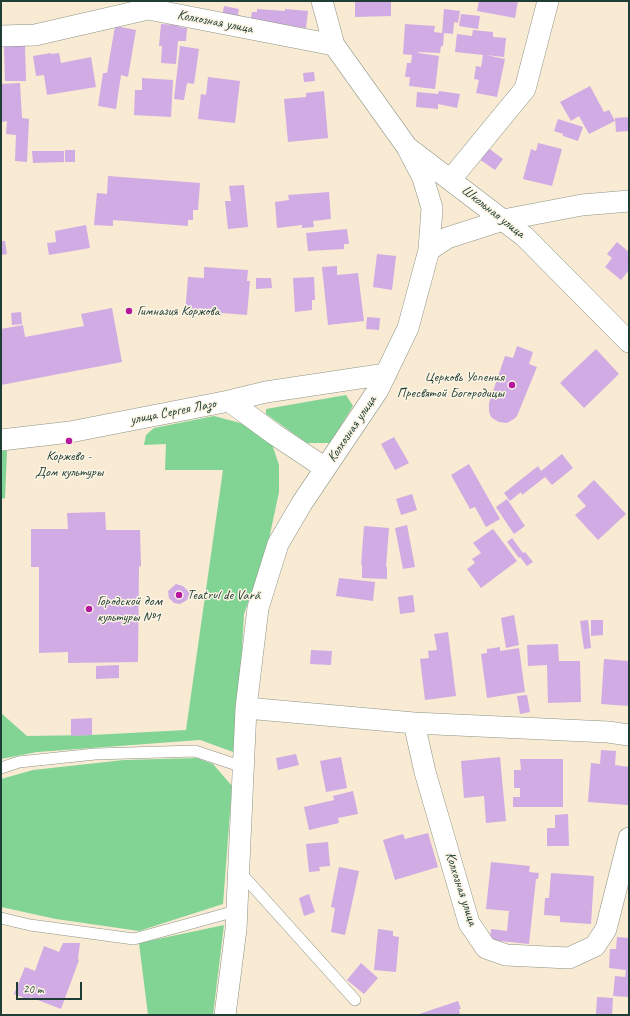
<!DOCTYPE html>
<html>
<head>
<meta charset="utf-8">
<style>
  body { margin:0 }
  #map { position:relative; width:630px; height:1016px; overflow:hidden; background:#f8ead3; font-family:Caveat,sans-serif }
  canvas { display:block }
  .frame { position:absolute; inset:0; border:2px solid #1f3d34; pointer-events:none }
  .scale { position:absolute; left:16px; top:982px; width:66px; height:18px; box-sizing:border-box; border:2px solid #1f3d34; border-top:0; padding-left:5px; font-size:12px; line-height:14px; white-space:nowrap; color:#1f3d34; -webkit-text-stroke:3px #fcf5e5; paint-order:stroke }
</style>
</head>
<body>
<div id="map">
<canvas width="630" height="1016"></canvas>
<div class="frame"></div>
<div class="scale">20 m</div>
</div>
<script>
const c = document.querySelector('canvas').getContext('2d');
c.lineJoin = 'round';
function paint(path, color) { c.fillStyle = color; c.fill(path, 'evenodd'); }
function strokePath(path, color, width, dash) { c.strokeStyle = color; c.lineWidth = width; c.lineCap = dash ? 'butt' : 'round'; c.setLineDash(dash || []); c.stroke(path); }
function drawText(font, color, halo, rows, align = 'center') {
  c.font = font + ' Caveat,sans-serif'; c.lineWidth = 3; c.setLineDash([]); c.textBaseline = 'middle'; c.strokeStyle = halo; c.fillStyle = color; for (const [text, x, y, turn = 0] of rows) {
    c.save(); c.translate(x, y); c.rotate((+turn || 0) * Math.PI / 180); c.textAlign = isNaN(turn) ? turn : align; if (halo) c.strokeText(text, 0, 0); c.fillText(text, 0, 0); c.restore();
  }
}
const green = new Path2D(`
  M346 395 353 406 330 443H307L266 414V409Z
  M214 416 244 424 272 444 279 465V492L266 553 244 614 236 753 200 740 37 752 1 759V713L27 736 92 735 186 730 223 470H165L166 444 144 445 146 435 154 428Z
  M1 448 7 451 5 498 1 499Z
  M197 758 213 764 232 786 223 904 139 931 56 919 1 907V779L33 770 124 760Z
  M224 925 213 1015H148L139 943Z`);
const building = new Path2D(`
  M355 1H391V16L355 17Z
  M479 1H518L515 18 477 11Z
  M224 6 239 9 238 15 251 18 252 12H257V9L285 11V9L308 11 306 28 250 22 222 17Z
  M444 9 460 11 458 23 454 22 453 34 444 33 443 46H441L440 53 418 52V53L439 56 435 89 409 86 410 77H405L407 63H411L412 55 403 54 405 24 435 26 434 32 442 33Z
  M461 14 480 16 478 29 459 26Z
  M161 24 179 25V27L187 28 186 41H178L176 64 161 63 162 46H159Z
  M115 26 136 30 128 77 121 75 116 109 98 106 103 73H107Z
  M473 30 493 32V37L506 38 504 57 486 55 505 59 497 97 476 93 479 80 474 79 476 66 481 67 483 55 455 52 457 34 472 36Z
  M4 46H25L26 81H5Z
  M180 46 199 49 194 84 187 83 184 100 174 99Z
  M51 53V54L59 53 61 63 91 57 96 87 47 95 44 75 36 76 33 56Z
  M314 72 315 81 304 82 303 73Z
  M208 77 240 81 235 123 198 119 201 94 206 95Z
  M142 78 173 80 171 117 134 115 135 90H142Z
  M20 83 22 118 29 119 27 162 15 161 16 135 6 134 7 121 1 122V84Z
  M590 86 604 112 609 110 615 121 589 134 579 116 571 121 560 102Z
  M324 91 328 138 288 142 284 99 306 97V93Z
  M439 91 460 94 457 108 438 104V109L416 107 417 92 438 94Z
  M629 117V131L616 132 615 118Z
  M558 119 583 127 578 141 563 136V134L554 131Z
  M538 143 562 149 552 186 523 179 531 149 536 151Z
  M487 147 503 159 495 170 479 159Z
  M65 150H75V162H65Z
  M32 151H64V162L33 163Z
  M108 176 200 183 198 210H193V220H188V226L113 220V226L94 225 97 193 107 194Z
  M244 185 248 227 228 229 225 201H231L229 186Z
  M329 192 331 219 313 221 314 227 302 228V225L277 228 275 202 289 200 288 195Z
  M86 225 90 248 49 255 47 243 56 242 55 231Z
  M347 229 349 244H344V249L308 251 306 233Z
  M1 241H5L7 254 1 255Z
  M617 242 629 252V270L621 280 605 267 612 258 607 254Z
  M377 254 396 256 392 290 373 287Z
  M337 266V275L358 273 364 321 328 325 322 267Z
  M204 267 248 270 247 281H250L247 315 222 313V316L185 314 188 277 204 278Z
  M314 277 315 300H312V310L295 312 293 278Z
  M256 278H271L272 288 256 289Z
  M112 308 122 362 1 385V329L23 325 25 337 84 326 81 314Z
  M21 312 22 324 12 325 11 313Z
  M367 317 380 318 379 330 366 329Z
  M517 346 533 352 529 364 537 367 517 416 514 419 507 423 499 422 492 418 490 415 489 411V403L505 356 513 358Z
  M596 349 619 374 584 408 560 383Z
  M394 437 409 463 395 470 381 444Z
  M562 454 573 468 552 485 545 477 522 495 521 492 510 501 504 493 538 466 541 471Z
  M469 464 500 519 486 527 475 507 470 509 451 475Z
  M594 480 626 514 598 540 575 515 586 506 577 496Z
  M412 494 417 510 401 515 396 499Z
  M507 499 525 526 514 534 496 507Z
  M105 512 106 530H140L141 567 139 566 138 662 68 663V652L39 653V567H31V529H68L67 513Z
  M407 525 415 567 403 569 395 528Z
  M364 526 389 528 386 567H387V579L362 578V565H361Z
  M493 529 517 561 481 588 467 569 475 563 472 559 481 553 473 543Z
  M512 538 523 553 525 552 533 562 527 566 520 557 519 558 507 542Z
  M339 578 375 582 373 601 336 596Z
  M176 584 183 586 190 593 187 600 180 604 174 603 169 598 168 591Z
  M413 595 415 612 400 614 398 597Z
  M514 615 519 645 506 648 501 618Z
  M588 620 591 648 584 649 580 621Z
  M591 620H603V635L591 636Z
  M448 632 456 696 425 700 420 659 429 658 428 651 437 650 434 634Z
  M558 644 559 661H580L581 702 548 703 547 665 528 666 527 645Z
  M500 647V651L519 648 525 692 487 698 481 654 487 653V649Z
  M311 650 332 651 331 665 310 664Z
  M604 659 629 661V706L601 704Z
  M119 665V678L96 679V666Z
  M527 695 530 712 520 714 517 696Z
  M92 718V735L71 736V719Z
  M601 750 616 751 615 765 629 767 628 805 588 802 591 763 600 764Z
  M296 754 299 765 278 770 276 758Z
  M341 757 347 788 326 792 320 761Z
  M500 757 506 821 486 823 484 796 464 798 461 761Z
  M520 759H563V807H513V797H520V788H514V770H521Z
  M353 791 358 814 338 818 339 823 309 830 304 807 334 800 333 796Z
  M568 814 569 846H547V828H555V815Z
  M428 833 438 867 395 880 383 840 403 834 405 839Z
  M328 842 330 866 319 867 320 871 309 872 306 844Z
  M491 862 530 866 529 872 539 873 538 879H536L529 944 490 940 491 929 507 931 509 911 486 909Z
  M339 867 359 871 345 935 331 932 335 908 331 907Z
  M551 873 594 876 591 924 560 922V916L544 915 545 898H549Z
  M309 894 315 912 304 916 299 898Z
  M378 929 393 931V936L399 937 396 972 374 970Z
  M617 937 629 938V997L613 996 615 976 625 977 626 970 609 968 610 949H616Z
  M63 943H80L78 959 79 960 61 1009 30 997 29 1000 14 994 25 967 35 971 44 946 59 952Z
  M361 963 378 978 364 994 347 980Z
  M597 997 613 998 612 1015H596Z
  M458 1001 461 1009H459L460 1015H446V1014L442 1015H416Z`);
const service = new Path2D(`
  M1 768 19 762 95 754 195 751 243 767
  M239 871 355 1000
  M1 918 30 925 134 939 236 911`);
const minor = new Path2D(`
  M322 1 334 45 407 147 525 237 629 342
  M1 36 35 35 148 9 334 45
  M451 179 525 89 548 1
  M429 250 447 238 503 220 582 205 629 201
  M229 401 266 392 386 374
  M1 440 70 432 229 401 274 434 325 468
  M246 708 414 723
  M629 735 608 732 414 723 425 772 469 923 486 948 506 955 569 958 595 946 606 929 629 838
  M225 1015 236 929 246 708 258 608 278 544 302 503 378 390 408 328 429 250 432 208 423 178 407 147`);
const markers = [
  [129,311,4,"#b5179e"],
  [512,385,4,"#b5179e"],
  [69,441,4,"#b5179e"],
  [179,595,4,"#b5179e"],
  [89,609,4,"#b5179e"]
];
const streetNames = [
  ["Колхозная улица",215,22,11],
  ["Школьная улица",493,212,38],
  ["улица Сергея Лазо",173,412,-11],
  ["Колхозная улица",352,429,-56],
  ["Колхозная улица",461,889,72]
];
const poiNames = [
  ["Гимназия Коржова",137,311],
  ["Церковь Успения",504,377,"right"],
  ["Пресвятой Богородицы",504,393,"right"],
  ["Коржево -",69,456,"center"],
  ["Дом культуры",69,472,"center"],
  ["Teatrul de Vară",187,595],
  ["Городской дом",97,601],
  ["культуры №1",97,617]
];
paint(green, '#82d495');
paint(building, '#d1abe3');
strokePath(service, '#8c9484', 12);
strokePath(minor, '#8c9484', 22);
strokePath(service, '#fff', 11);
strokePath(minor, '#fff', 21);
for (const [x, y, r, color] of markers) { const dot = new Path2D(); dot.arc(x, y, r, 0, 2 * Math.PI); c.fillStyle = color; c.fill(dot); strokePath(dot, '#fcf5e5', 1.5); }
drawText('14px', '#1f3d34', '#fcf5e5', streetNames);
drawText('14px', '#1f3d34', '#fcf5e5', poiNames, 'left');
</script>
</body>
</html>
